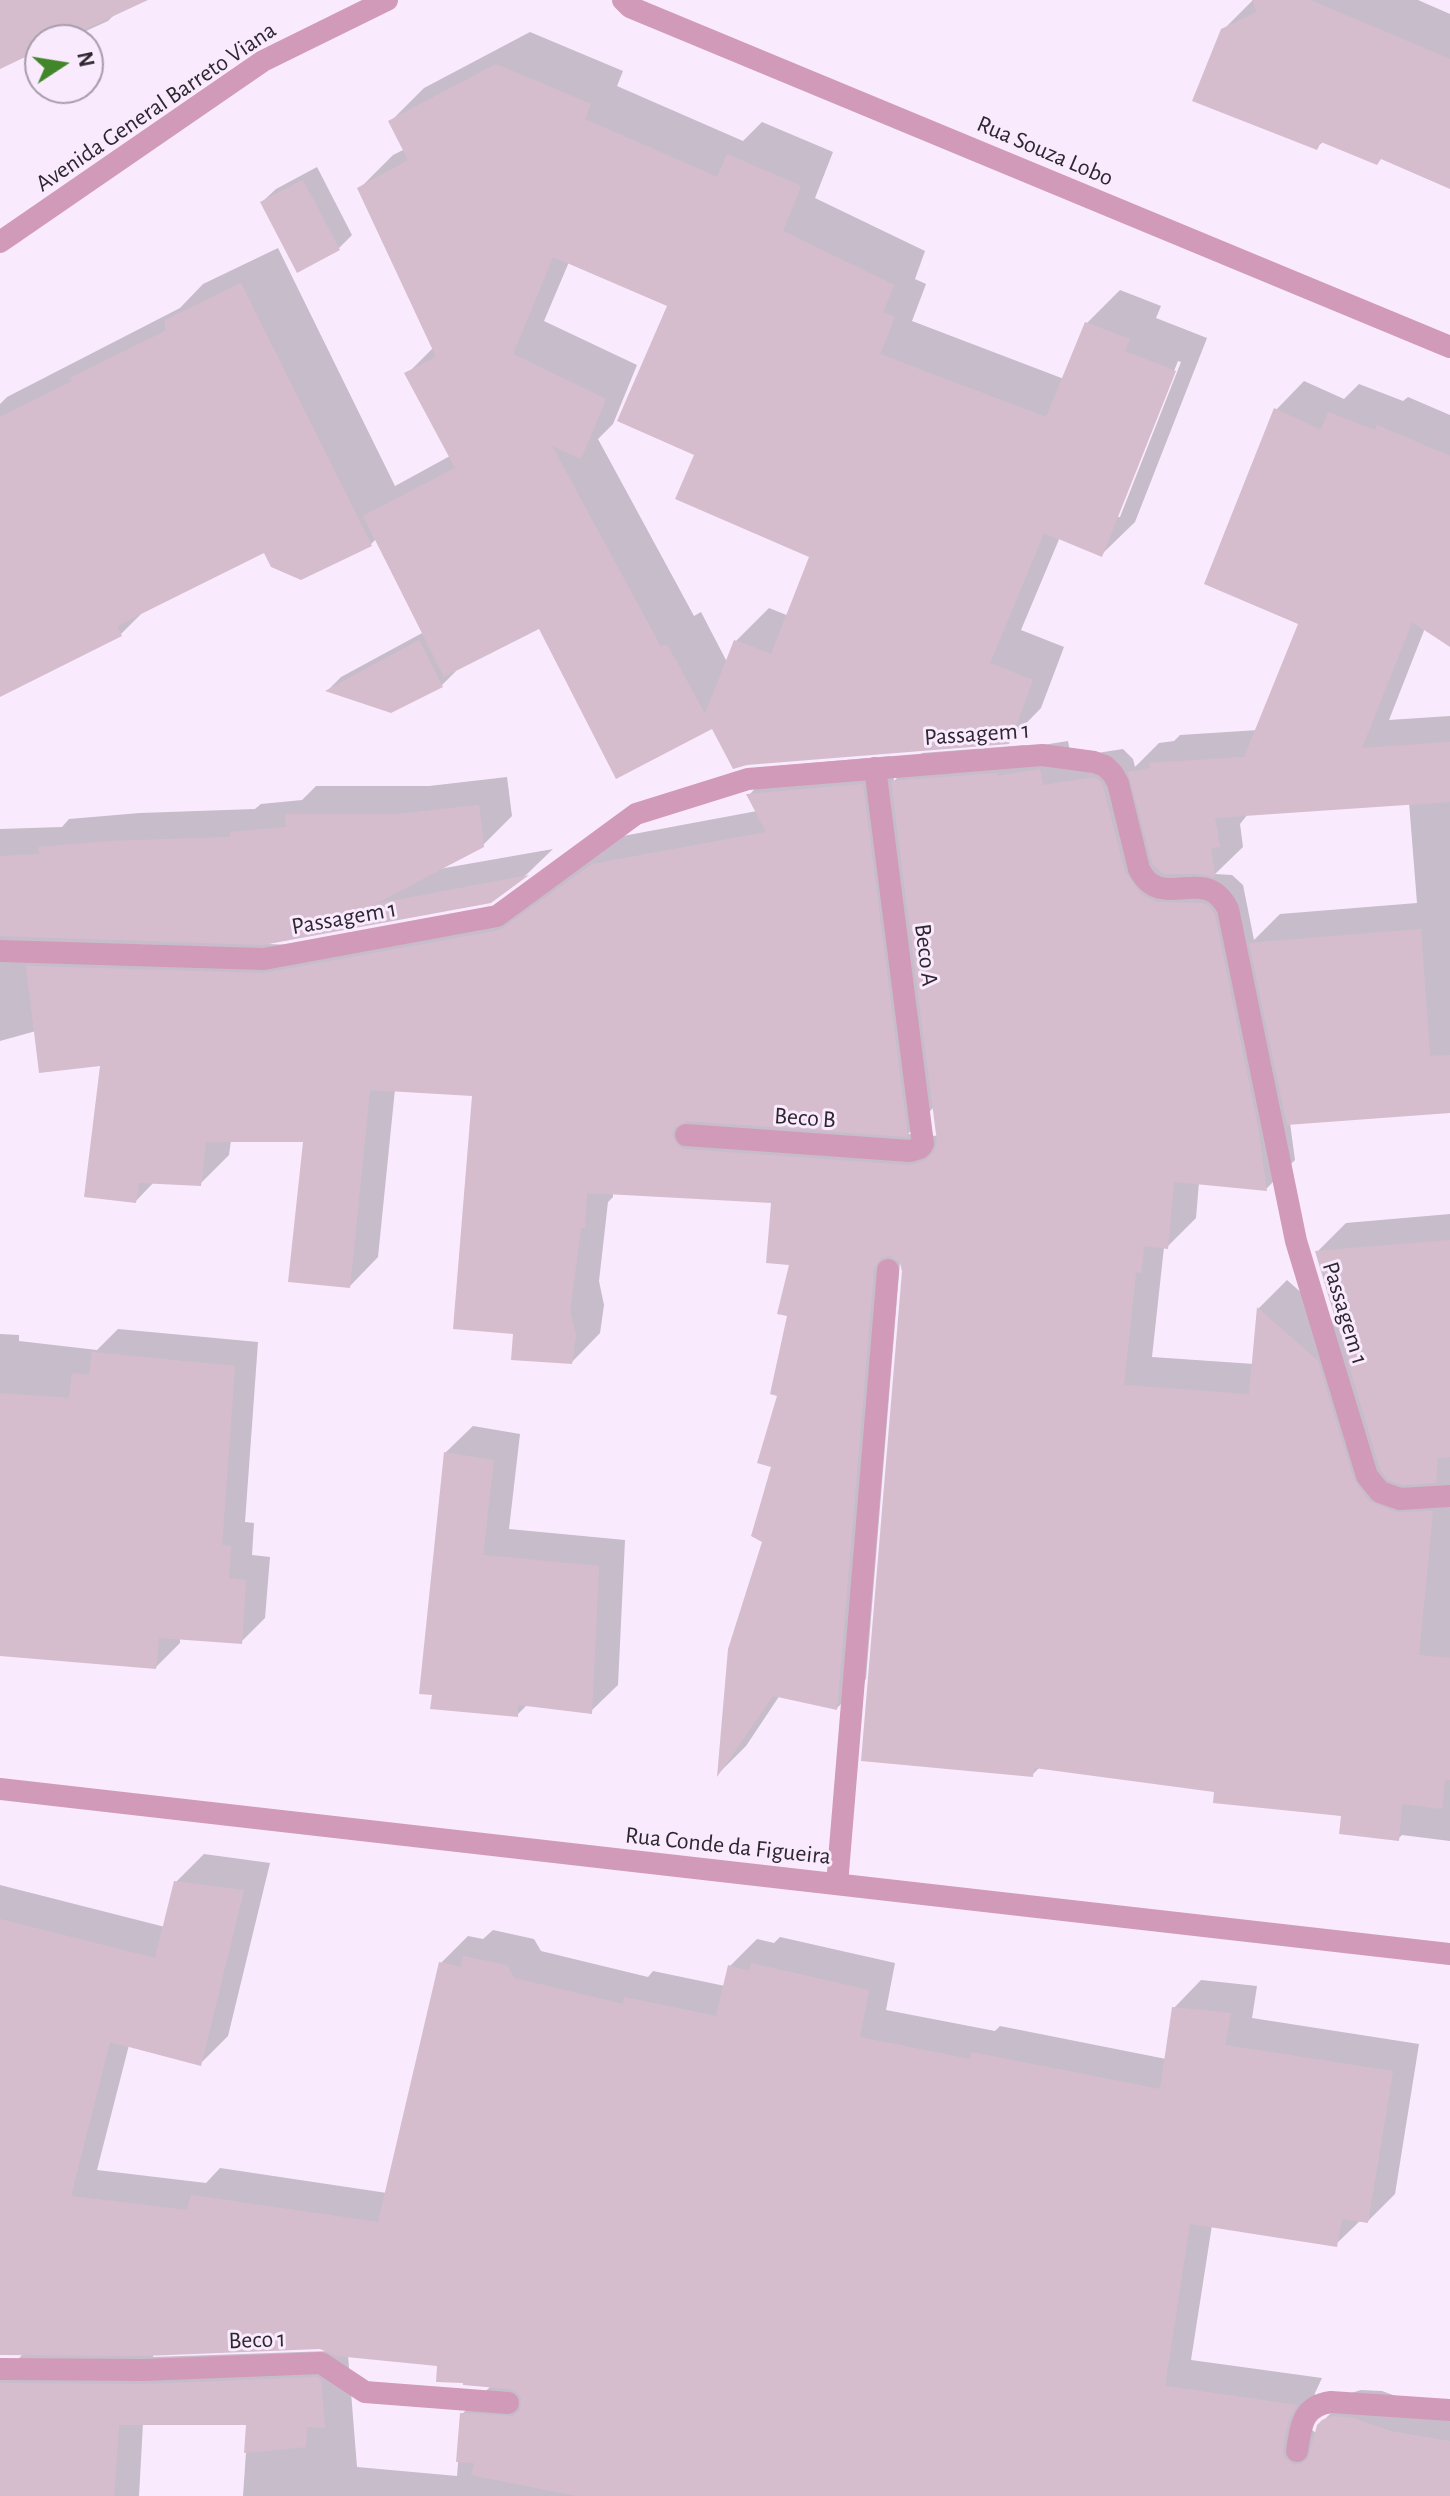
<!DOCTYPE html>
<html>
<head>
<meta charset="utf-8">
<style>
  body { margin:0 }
  #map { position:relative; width:1450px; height:2496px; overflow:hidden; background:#f9ebfd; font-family:"Alegreya Sans",sans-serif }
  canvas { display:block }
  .north { position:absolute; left:24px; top:24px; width:80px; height:80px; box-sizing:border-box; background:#f9ebfd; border:2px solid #a89dab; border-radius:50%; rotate:78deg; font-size:22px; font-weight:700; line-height:32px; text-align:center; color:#2e2730 }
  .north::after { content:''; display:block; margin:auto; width:28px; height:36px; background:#42862a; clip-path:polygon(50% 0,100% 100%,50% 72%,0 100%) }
</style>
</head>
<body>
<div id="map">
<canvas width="1450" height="2496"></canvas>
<div class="north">N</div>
</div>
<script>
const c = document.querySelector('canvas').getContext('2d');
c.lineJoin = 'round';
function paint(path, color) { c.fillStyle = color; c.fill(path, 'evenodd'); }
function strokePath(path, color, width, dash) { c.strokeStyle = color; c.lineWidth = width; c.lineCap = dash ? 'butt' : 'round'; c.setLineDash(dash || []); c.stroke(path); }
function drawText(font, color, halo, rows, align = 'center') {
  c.font = font + ' "Alegreya Sans",sans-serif'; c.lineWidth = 6; c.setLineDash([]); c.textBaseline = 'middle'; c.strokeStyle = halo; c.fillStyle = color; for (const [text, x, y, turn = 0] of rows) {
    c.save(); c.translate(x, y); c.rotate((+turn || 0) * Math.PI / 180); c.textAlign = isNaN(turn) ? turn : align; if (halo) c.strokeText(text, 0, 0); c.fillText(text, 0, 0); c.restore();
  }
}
const shadow = new Path2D(`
  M0 0H135L124 5 108 21 66 40H40V48L0 66Z
  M1253 0H1418L1450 14V186L1382 158 1324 141 1317 147 1223 30Z
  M530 32 623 71 617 86 743 141 762 122 833 152 815 198 925 251 915 279 926 284 912 321 1064 379 1087 323 1120 290 1161 306 1156 318 1207 338 1135 522 1102 554 1060 537 1021 630 1064 647 1041 708 1008 742 712 726 539 626 455 669 456 671 442 685 328 690 341 677 424 632 377 538 371 544 265 551 146 609 121 634 0 695V404L7 397 180 308 203 284 278 248 395 486 450 456 407 374 434 347 360 188 393 155 405 149 391 121 424 88ZM569 262 669 305 696 453 812 556 789 616 769 608 736 641 727 662 701 612 694 616 598 439 613 424 637 365 544 321ZM1178 361 1181 362 1120 517H1116Z
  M317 167 352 235 338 249 262 202 276 189Z
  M1304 381 1344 399 1359 384 1403 401 1408 397 1450 415V644L1425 628 1389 720 1450 716V1112L1290 1123 1295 1160 1266 1189 1199 1182 1196 1218 1167 1247H1164L1152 1357 1254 1364 1259 1308 1287 1280 1339 1326 1317 1252 1346 1223 1450 1214V1841L1402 1835 1398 1839 1343 1814 1216 1790 1040 1767 1032 1775 900 1262 866 1679 837 1708 780 1695 746 1746 720 1772 764 1541 789 1315 791 1264 773 1201 613 1193V1197L608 1202 599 1281 604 1305 600 1333 572 1362 516 1332 474 1094 395 1089 378 1257 350 1286 305 1140H231L229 1155 200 1184 154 1182 136 1201 102 1064 36 1031 0 1041V829L62 827 69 819 140 813 255 809 261 804 302 800 316 786H429L507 777 512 816 483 845 439 869 553 849 527 874 490 901 267 944 294 945 531 901 623 836 757 811 749 795 777 766 891 756 894 781 922 753 1025 745 1024 748 1068 741 1071 757 1123 749 1133 759 1135 767 1159 743 1174 741 1180 735 1258 730 1301 623 1276 410ZM1409 802 1417 903 1280 914 1254 940 1243 885 1232 875 1215 874 1243 847 1240 824 1248 814ZM934 1107 938 1136 908 1134Z
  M118 1329 258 1342 245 1522 254 1523 252 1555 270 1557 265 1618 241 1642 180 1637V1643L156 1667 0 1654V1334L19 1335V1341L97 1350Z
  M473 1426 520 1434 509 1529 625 1540 618 1685 591 1711 528 1704 517 1715 446 1452Z
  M204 1854 270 1863 228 2036 200 2064 129 2045 97 2170 206 2183 220 2168 387 2193 441 1963 468 1936 483 1939 493 1930 534 1939 541 1951 648 1977 653 1971 725 1986 730 1966 757 1939 774 1943 780 1937 895 1963 886 2010 995 2031 1000 2026 1166 2059 1174 2008 1201 1980 1257 1986 1252 2018 1419 2044 1395 2194 1368 2221 1361 2220 1336 2244 1212 2225 1191 2360 1322 2378 1315 2393 1310 2420 1311 2429 1317 2434 1323 2421 1351 2393 1361 2390 1382 2391 1418 2404 1450 2409V2496H243L248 2423H143L139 2496H0V2378L24 2353H0V1885L165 1927 176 1882ZM321 2347 330 2351 153 2357V2354ZM348 2355 439 2364 491 2386 462 2414 457 2476 357 2467Z`);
const building = new Path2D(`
  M0 0H148L62 40H40V50L0 69Z
  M1252 0H1310L1450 59V189L1381 159 1377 165 1321 142 1317 150 1192 101 1221 29 1257 12Z
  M496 64 591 104 585 119 717 177 727 154 801 186 783 231 894 285 883 312 895 317 880 354 1046 417 1085 322 1130 339 1125 351 1176 371 1102 557 1044 533 990 663 1033 680 1009 744 747 765 733 769 712 729 616 779 539 629 444 677 363 516 455 468 404 373 436 357 357 188 408 160 388 121ZM553 257 667 306 617 421 694 455 675 499 809 557 771 654 734 640 705 714 667 644 661 647 552 446 581 459 606 399 513 354Z
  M303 180 340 250 297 273 260 202Z
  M241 283 372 546 301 580 271 567 264 553 117 626 122 636 0 697V417L72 381 70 378 165 331V320Z
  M1274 408 1321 430 1328 412 1375 430 1377 425 1450 456V647L1412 622 1362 748 1450 742V802L1215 818 1220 847 1211 848 1215 877 1197 874H1163L1152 863 1128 772 1150 768 1149 763 1244 757 1298 624 1204 584Z
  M419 640 443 687 391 713 325 691Z
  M1040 769 1043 785 1094 777 1102 783 1125 872 1141 894 1157 902 1203 903 1209 906 1215 915 1258 1127 1267 1191 1174 1182 1168 1249 1144 1246 1141 1273 1136 1272 1124 1385 1249 1394 1257 1307 1318 1361 1354 1480 1369 1501 1396 1512 1433 1511 1419 1655 1450 1658V1780L1445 1779 1442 1809 1402 1804 1399 1841 1339 1834 1341 1816 1213 1803 1214 1792 1034 1768 1033 1777 861 1761 902 1271 900 1263 890 1256 881 1258 874 1269 837 1710 773 1696 717 1777 728 1649 762 1542 751 1536 771 1467 757 1463 777 1396 770 1394 787 1316 777 1314 789 1265 766 1263 771 1203 587 1193 585 1228H581L570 1311 576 1335 572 1364 511 1360 513 1334 453 1329 472 1096 370 1090 350 1288 288 1282 303 1142H206L201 1186 139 1183 136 1203 84 1197 100 1066 39 1073 26 966 264 973 500 930 592 864 766 832 746 794 863 784 908 1137 687 1121 675 1127 672 1135 678 1146 685 1149 909 1165 924 1161 934 1152 937 1142 891 781 998 773 997 776Z
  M479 805 484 847 375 904 529 875 491 903 263 945 0 936V856L40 854 38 847 110 841 230 837V832L286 827 285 814H398Z
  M1421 929 1430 1056 1450 1055V1113L1287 1125 1249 943Z
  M1450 1240V1457L1438 1458 1436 1483 1402 1485 1388 1480 1380 1469 1315 1251Z
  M92 1352 235 1366 222 1545 231 1546 229 1578 246 1580 242 1644 159 1638 156 1669 0 1656V1393L69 1398 72 1373 89 1375Z
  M444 1452 494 1460 483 1555 599 1566 592 1714 518 1705V1717L430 1709 432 1695 419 1694Z
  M174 1881 244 1890 201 2066 110 2042 71 2196 187 2210 191 2195 378 2222 439 1962 461 1967 463 1956 507 1965 514 1978 623 2004 624 1997 716 2016 728 1965 749 1971 751 1963 869 1990 860 2037 970 2059 971 2052 1160 2089 1172 2007 1231 2013 1225 2045 1393 2071 1368 2223 1342 2219 1337 2247 1190 2224 1165 2386 1297 2405 1288 2422 1283 2449 1284 2457 1294 2465 1301 2464 1308 2459 1317 2425 1322 2420 1332 2416 1354 2418 1390 2431 1450 2441V2496H577L471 2475 474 2463 456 2462 460 2413 513 2416 520 2410 521 2398 516 2392 509 2389 463 2385V2383L436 2382 437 2366 336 2356 320 2349 145 2356 0 2355V1919L155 1958Z
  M317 2377 321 2380 325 2428 307 2427 306 2447 244 2453 246 2425H119L114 2496H0V2383L145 2384Z`);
const service = new Path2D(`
  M0 951 264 959 497 916 636 814 748 779 1042 755 1094 762 1105 766 1113 774 1118 783 1139 869C1161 914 1205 862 1228 909L1296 1241 1367 1476 1380 1492 1400 1499 1450 1496
  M686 1135 910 1151 920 1148 923 1144 875 768
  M837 1884 888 1270
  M0 2369 145 2370 321 2363 365 2392 508 2403
  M1297 2451C1301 2426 1302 2406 1331 2402L1450 2410`);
const minor = new Path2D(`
  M623 0 630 7 1450 347
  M0 1789 1450 1954`);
const tertiary = new Path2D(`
  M0 242 263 61 387 0`);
const streetNames = [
  ["Avenida General Barreto Viana",156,107,-34],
  ["Rua Souza Lobo",1045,151,23],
  ["Passagem 1",977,734,-4],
  ["Passagem 1",344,918,-10],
  ["Beco A",926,955,83],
  ["Beco B",805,1118,4],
  ["Passagem 1",1345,1313,73],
  ["Rua Conde da Figueira",728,1846,6],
  ["Beco 1",257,2340,-2]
];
paint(shadow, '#0003');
paint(building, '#d5bdcd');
strokePath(service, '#d19ab8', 22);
strokePath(minor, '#d19ab8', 22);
strokePath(tertiary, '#d19ab8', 22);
drawText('24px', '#2e2730', '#f9ebfd', streetNames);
</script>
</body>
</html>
